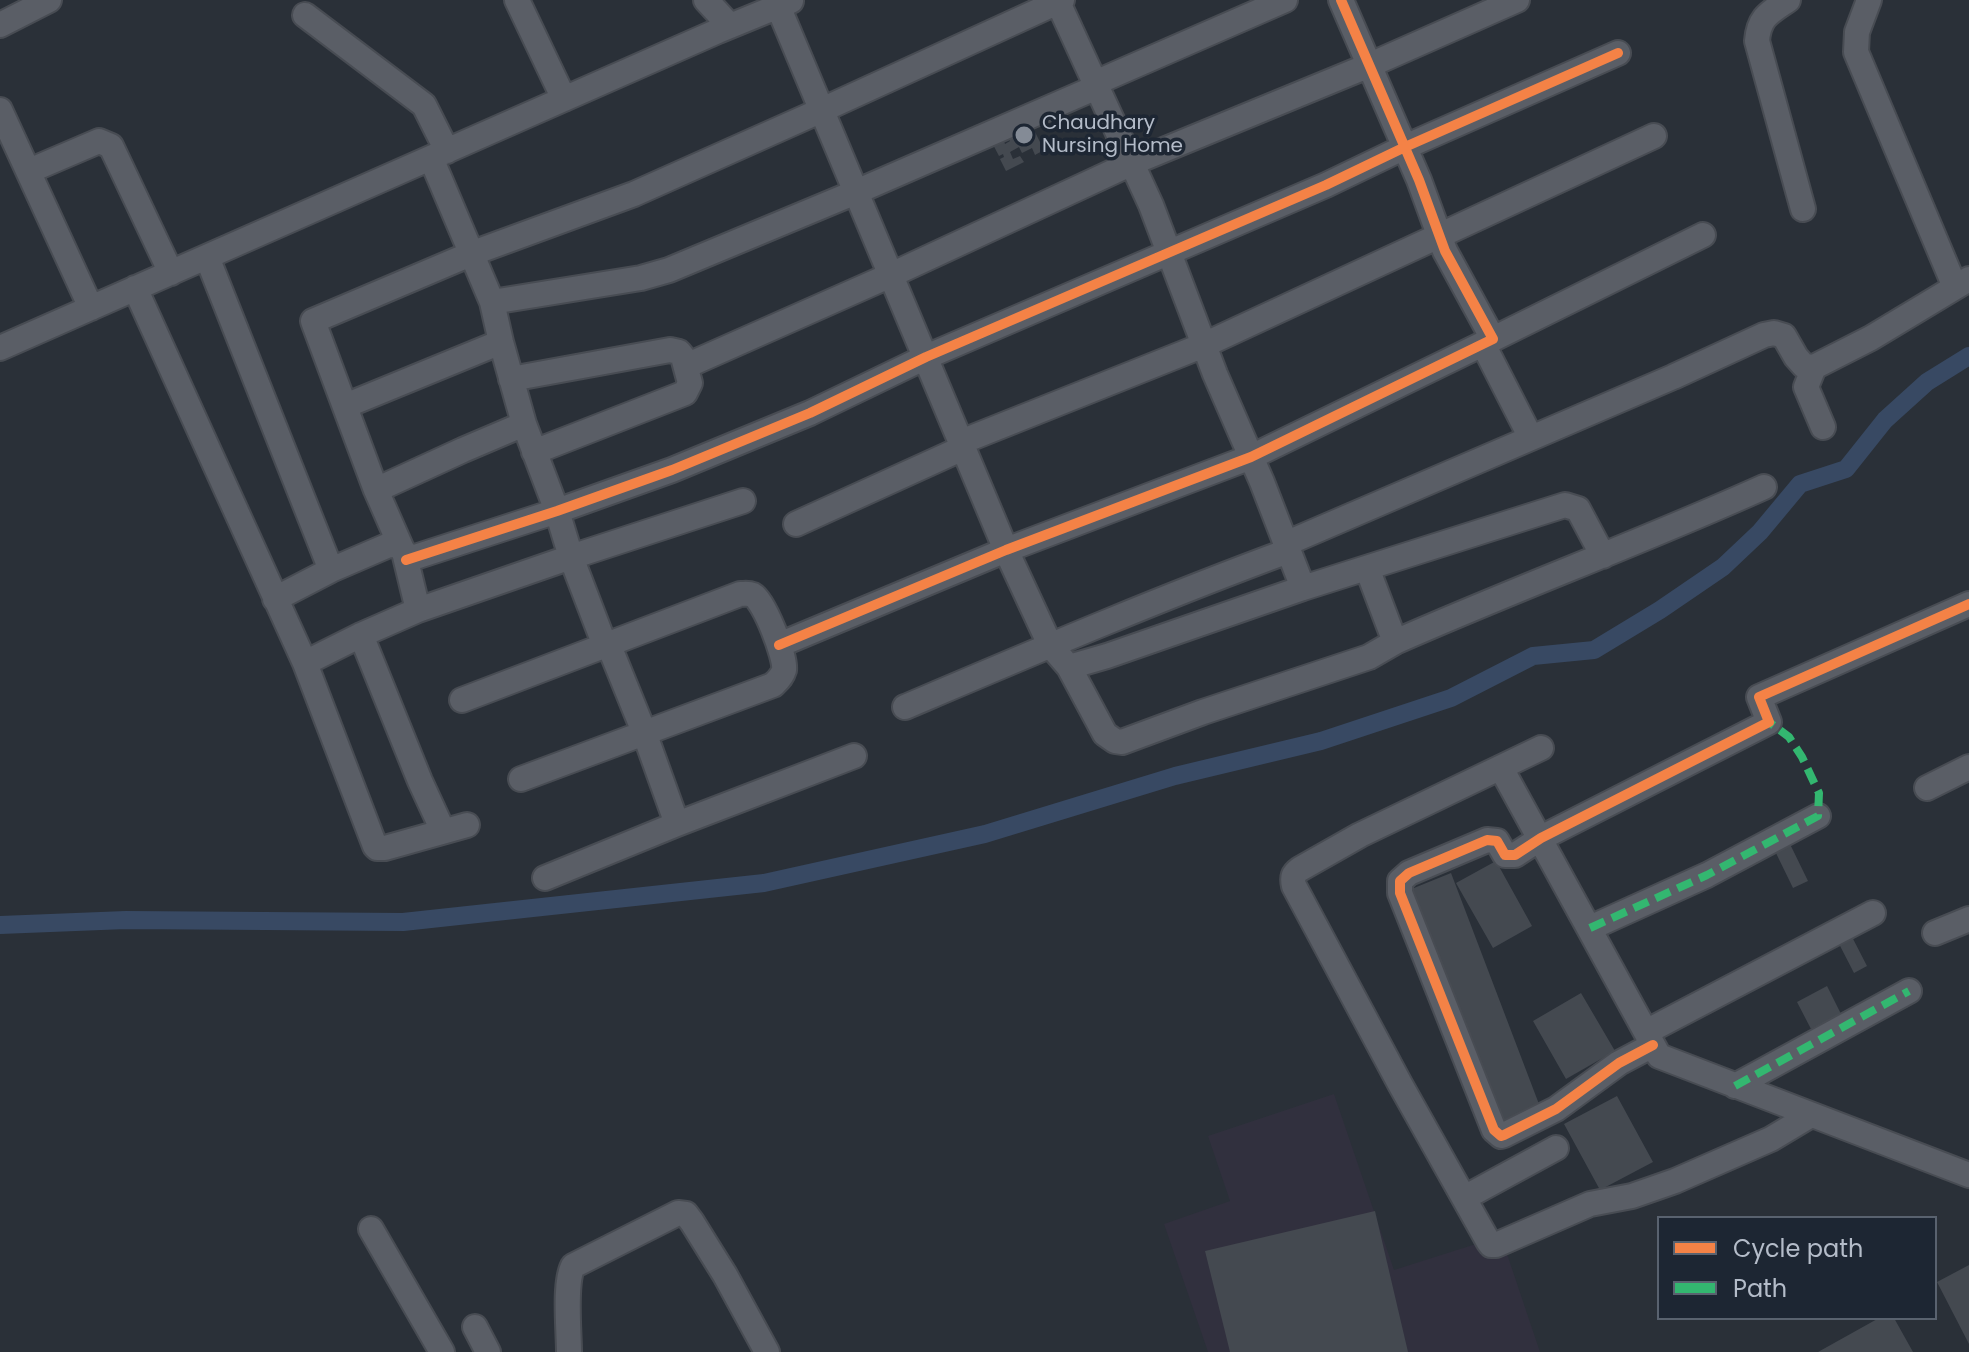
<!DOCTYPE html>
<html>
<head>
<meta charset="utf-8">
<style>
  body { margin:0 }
  #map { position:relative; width:1969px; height:1352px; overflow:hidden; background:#2a3038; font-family:Poppins,sans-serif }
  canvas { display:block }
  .legend { position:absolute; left:1657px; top:1216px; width:280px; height:104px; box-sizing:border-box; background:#1d2633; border:2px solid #59626f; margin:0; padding:10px 14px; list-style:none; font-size:24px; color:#b4bcc9 }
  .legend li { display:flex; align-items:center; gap:16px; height:40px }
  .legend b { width:40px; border:2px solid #59626f }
</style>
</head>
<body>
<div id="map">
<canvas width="1969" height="1352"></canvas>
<ul class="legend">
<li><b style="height:10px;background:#f48246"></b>Cycle path</li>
<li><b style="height:10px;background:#33b770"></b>Path</li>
</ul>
</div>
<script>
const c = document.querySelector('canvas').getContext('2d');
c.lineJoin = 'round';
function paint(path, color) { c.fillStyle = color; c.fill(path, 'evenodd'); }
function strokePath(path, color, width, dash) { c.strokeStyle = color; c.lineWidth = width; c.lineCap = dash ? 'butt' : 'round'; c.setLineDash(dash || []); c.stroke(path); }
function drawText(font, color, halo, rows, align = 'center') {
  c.font = font + ' Poppins,sans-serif'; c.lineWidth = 7; c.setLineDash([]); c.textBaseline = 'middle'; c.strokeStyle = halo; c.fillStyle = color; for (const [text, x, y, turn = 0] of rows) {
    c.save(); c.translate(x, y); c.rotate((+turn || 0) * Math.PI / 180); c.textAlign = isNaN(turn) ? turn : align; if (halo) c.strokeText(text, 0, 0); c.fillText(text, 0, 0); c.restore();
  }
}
const medical = new Path2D(`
  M1334 1094 1394 1270 1501 1236 1540 1352H1208L1164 1224 1230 1201 1208 1136Z`);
const canal = new Path2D(`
  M0 925 126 920 403 922 764 883 985 834 1175 776 1321 741 1451 698 1533 656 1594 650 1660 610 1723 567 1760 532 1800 484 1846 469 1885 420 1927 382 1969 356`);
const building = new Path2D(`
  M1029 120 1044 150 1035 155 1032 148 1022 153 1019 147 1010 152 1013 159 1020 156 1024 162 1006 171 1000 159 1004 157 1003 154 999 156 989 137 1000 132 1005 144 1010 141 1006 132Z
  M1789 842 1808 881 1793 888 1774 849Z
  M1496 861 1532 926 1493 948 1456 883Z
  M1451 873 1542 1112 1502 1131 1409 890Z
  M1850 933 1867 966 1854 973 1837 940Z
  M1827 986 1841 1014 1811 1029 1797 1002Z
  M1581 993 1615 1051 1566 1079 1533 1021Z
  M1617 1096 1653 1162 1600 1190 1564 1124Z
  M1375 1211 1408 1352H1230L1205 1251Z
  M1969 1265V1344L1937 1282Z
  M1879 1318H1894L1913 1352H1818Z`);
const minor = new Path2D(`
  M517 0 564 99
  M706 0 730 26
  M1057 0 1151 205 1215 374 1262 482 1303 588
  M1788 0C1769 13 1759 17 1757 41L1803 209
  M1869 0 1857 32 1856 52 1955 287
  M778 6 1006 550 1050 645 1069 667 1105 734 1115 741 1122 742 1203 712 1369 657 1395 642
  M305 15 424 105 447 151
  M0 25 49 0
  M1095 83 1285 0
  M0 110 91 308
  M29 171 99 141 111 146 171 273
  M207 257 331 570
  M135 288 305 663 375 846 377 848H385L467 825
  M492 302 641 278 669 270 856 192 1097 87
  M1493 339 1703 235
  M1483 344 1531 438
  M0 348 718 31 791 1
  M686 366 891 275 1132 163 1370 65 1517 0
  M1814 367 1806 387 1823 427
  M511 379 670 350 679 352 683 357 690 383 685 393 534 452
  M345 406 501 342
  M961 442 1204 345 1654 136
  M376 490 463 450 524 424
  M796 524 963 448
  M1285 544 1673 377 1764 335 1774 333 1784 336 1796 357 1804 366 1814 367 1871 338 1969 279
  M401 547 376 490 313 321 473 253 634 194 822 110 1062 0
  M406 560 557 511 672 470 810 413 926 357 1326 185 1405 147 1618 53
  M1367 568 1395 642C1517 588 1642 542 1764 487
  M275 599 331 570 389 545C397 545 400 546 404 552L418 610
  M361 635 420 781 443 831
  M779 645 1006 550 1251 457 1493 339 1445 251 1419 180 1341 0
  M305 663 361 635 418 610 571 557 557 511 524 424 501 342 492 302 431 158
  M1069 667 1107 656 1303 588 1565 505 1578 509 1603 556
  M462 700 740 594C745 594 748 593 753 595 764 601 786 657 784 670 782 677 778 680 773 685L521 779
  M905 707C1032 653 1158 599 1288 551
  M1541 748 1360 835 1300 869C1293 874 1292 877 1294 886L1400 1084 1488 1241 1491 1245H1496L1590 1204 1632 1196 1675 1181 1771 1139 1811 1115
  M1501 768 1659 1056 1969 1175
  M1927 788 1969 767
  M677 824 644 732 612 653 602 638 571 557 743 501
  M545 878 677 824 854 756
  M1590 928 1707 875 1818 816
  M1935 933 1969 919
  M1646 1032 1873 913
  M1653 1045 1619 1063 1556 1109 1504 1135 1501 1136 1494 1130 1400 893V881L1409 873 1487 840 1497 841 1505 855H1515L1541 838 1769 722 1759 697 1969 604
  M1735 1086 1909 991
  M1464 1198 1556 1148
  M371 1229 442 1352
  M475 1327 488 1352
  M569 1352C569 1331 564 1283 573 1266L678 1213 686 1214 692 1222 725 1275 767 1352`);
const quiet = new Path2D(`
  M1590 928 1707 875 1818 816 1819 793 1802 757 1789 737 1769 722
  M1735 1086 1909 991`);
const cycleway = new Path2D(`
  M406 560 557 511 672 470 810 413 926 357 1326 185 1405 147 1618 53
  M779 645 1006 550 1251 457 1493 339 1445 251 1419 180 1341 0
  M1653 1045 1619 1063 1556 1109 1504 1135 1501 1136 1494 1130 1400 893V881L1409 873 1487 840 1497 841 1505 855H1515L1541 838 1769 722 1759 697 1969 604`);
const markers = [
  [1024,135,10,"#848b96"]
];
const poiNames = [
  ["Chaudhary",1042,124],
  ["Nursing Home",1042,147]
];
paint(medical, '#31303e');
strokePath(canal, '#384963', 18);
paint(building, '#444950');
strokePath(minor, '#484c53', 28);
strokePath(minor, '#5a5e66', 24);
strokePath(quiet, '#33b770', 8, [16, 8]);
strokePath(cycleway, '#f48246', 10);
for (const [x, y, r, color] of markers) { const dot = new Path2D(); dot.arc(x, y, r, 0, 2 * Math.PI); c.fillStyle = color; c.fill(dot); strokePath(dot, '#1d2633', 3); }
drawText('20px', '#b4bcc9', '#1d2633', poiNames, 'left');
</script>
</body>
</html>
